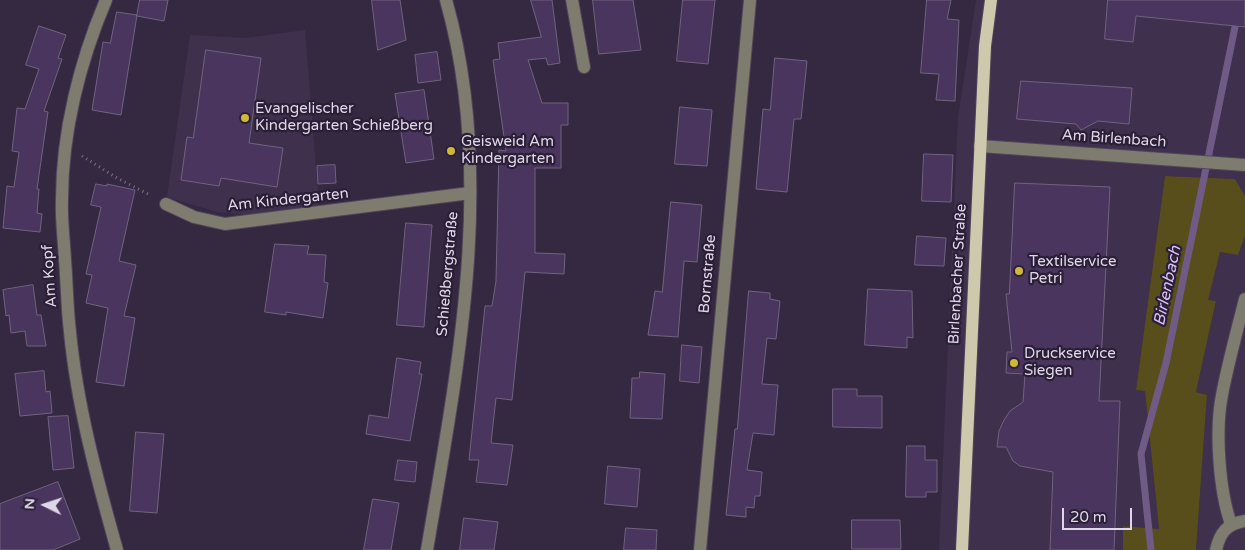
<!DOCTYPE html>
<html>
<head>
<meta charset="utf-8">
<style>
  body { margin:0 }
  #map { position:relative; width:1245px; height:550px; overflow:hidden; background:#352941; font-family:"Varela Round",sans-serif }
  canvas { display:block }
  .north { position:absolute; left:20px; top:480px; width:50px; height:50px; -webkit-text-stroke:4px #2b1f37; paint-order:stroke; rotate:274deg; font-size:14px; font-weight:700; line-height:20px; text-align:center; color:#dfd7e8 }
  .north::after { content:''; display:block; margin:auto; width:18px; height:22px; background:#dfd7e8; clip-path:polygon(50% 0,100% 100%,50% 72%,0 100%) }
  .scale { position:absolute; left:1062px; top:508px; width:70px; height:22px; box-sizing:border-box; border:2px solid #dfd7e8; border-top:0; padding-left:6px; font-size:15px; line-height:18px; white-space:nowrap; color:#dfd7e8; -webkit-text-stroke:4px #2b1f37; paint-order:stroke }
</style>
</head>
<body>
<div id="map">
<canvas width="1245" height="550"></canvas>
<div class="north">N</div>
<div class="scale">20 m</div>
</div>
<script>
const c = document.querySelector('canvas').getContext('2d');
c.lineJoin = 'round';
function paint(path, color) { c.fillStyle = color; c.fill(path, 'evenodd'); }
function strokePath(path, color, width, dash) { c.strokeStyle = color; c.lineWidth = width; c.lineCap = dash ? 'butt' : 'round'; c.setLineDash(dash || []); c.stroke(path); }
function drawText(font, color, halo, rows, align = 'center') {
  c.font = font + ' "Varela Round",sans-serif'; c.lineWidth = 4.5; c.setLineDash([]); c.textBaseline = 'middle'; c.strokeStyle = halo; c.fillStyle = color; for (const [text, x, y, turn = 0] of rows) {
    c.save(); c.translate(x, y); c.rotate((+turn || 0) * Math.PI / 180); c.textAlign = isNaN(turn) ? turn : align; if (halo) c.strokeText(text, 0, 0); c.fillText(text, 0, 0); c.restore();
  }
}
const built = new Path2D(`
  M976 0H1245V196L1235 179 1165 176 1136 390 1145 391 1159 529 1124 526 1123 550H939L958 117Z
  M305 30 319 205 249 215 217 212 167 197 190 35 246 38Z
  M1245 236V550H1196L1207 395 1196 392 1216 302 1207 300 1220 252 1238 255Z`);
const green = new Path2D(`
  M1165 176 1235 179 1245 196V236L1238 255 1220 252 1208 300 1216 301 1196 392 1207 395 1196 550H1123V526L1159 529 1145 391 1136 390Z`);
const stream = new Path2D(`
  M1151 550 1141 454 1166 363 1235 27`);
const building = new Path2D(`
  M140 0H168L164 21 137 16Z
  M372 0H400L406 40 378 50Z
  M531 0H552L560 63 548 65 546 58 528 60 542 103H568V125H561V168H535V253L565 254 564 274 525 272 512 400 496 398 491 443 513 445 507 485 476 482 479 460H469L485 306H492L496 281 499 150 506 151 493 60 500 59 498 43 541 37Z
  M593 0H633L641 50 599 54Z
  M683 0H715L708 64 677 61Z
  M927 0H951L947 19 959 20 955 101 936 100 939 74 921 73Z
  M1108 0H1245V27L1136 16 1133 42 1105 39Z
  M117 12 137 15 121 115 92 110 103 42 110 43Z
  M39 26 66 35 58 58 62 59 44 111 48 112 37 189H39L37 213 42 214 40 232 3 228 7 186 14 187 19 152 12 151 17 108 25 109 39 69 26 65Z
  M206 50 261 58 249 143 283 148 277 187 221 178 219 186 181 180 187 137 193 138Z
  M437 52 441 80 418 83 415 55Z
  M775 58 807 61 801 119H794L787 192 756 189 763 109 770 110Z
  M1021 81 1132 88 1129 124 1098 121 1081 130 1076 124 1017 119Z
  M424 90 434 159 406 163 395 94Z
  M680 107 712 110 707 166 675 164Z
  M924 154 953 155 951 202 922 201Z
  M335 165 336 183 318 184 317 166Z
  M1015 183 1110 187 1099 401H1120L1114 550H1050L1053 472 1020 466 1013 461 1006 447H997L999 431 1004 420 1010 411 1023 402 1025 374 1006 373 1007 352H1012L1006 294H1009Z
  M96 184 107 186V184L135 190 119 261 136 265 124 316 135 318 124 386 96 382 108 308 86 303 92 275 86 274 101 207 91 205Z
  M671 202 702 205 697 262 684 261 678 337 648 335 655 291 662 292Z
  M406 223 432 225 424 327 397 325Z
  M917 236 946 238 944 266 915 265Z
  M275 244 309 246 307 254 326 255 324 282 328 283 323 318 286 312V315L265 312Z
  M33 285 37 315H41L46 346H27L25 331 11 333 9 315 6 316 3 290Z
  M868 289 912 291 913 338 907 337V348L865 345Z
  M749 291 770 293V299L780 301 776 339 767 338 762 384 778 385 774 435 753 433 747 470 762 472 760 496H755L754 508 746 507V517L726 515 735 429H737Z
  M682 345 702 347 699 383 680 381Z
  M397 358 421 362 419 374H422L410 441 366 434 369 415 388 418Z
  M44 371 46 392 50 391 52 413 20 416 15 374Z
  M640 372 665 374 662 419 630 418 632 378H639Z
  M833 389H857V396H882V428L833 427Z
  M68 416 74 468 53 470 48 417Z
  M136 432 164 434 157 513 130 511Z
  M907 446H925V460H937V492H926V497H906Z
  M398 460 417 462 415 482 395 480Z
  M608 466 640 469 637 507 605 504Z
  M58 482 80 539 53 550H0V504Z
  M373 499 399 503 391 550H364Z
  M464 518 498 522 494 550H460Z
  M852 520H900L901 549H852Z
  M626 528 657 530 656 550H624Z`);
const path = new Path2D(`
  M82 156 117 178 150 195`);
const minor = new Path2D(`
  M106 0C80 61 62 132 62 199 61 219 64 240 65 260 67 284 67 308 70 332 77 405 97 479 117 550
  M572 0 584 67
  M980 146 1245 165
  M166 204 194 217 225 224 470 193
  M1231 524C1219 490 1215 430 1222 395 1228 363 1237 331 1245 299
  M427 550C457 371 497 179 446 0
  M700 550 750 0
  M1216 550C1220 532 1227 524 1245 521`);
const major = new Path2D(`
  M962 550 985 46 991 0`);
const markers = [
  [245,118,5,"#d0b837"],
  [451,151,5,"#d0b837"],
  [1019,271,5,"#d0b837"],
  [1014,363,5,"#d0b837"]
];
const poiNames = [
  ["Evangelischer",255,109],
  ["Kindergarten Schießberg",255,126],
  ["Geisweid Am",461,142],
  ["Kindergarten",461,159],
  ["Textilservice",1029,262],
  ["Petri",1029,279],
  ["Druckservice",1024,354],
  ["Siegen",1024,371]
];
const streetNames = [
  ["Am Birlenbach",1114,139,4],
  ["Am Kindergarten",288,200,-6],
  ["Schießbergstraße",448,274,-85],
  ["Bornstraße",708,274,-85],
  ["Birlenbacher Straße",958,274,-87],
  ["Am Kopf",50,276,-94]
];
const waterNames = [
  ["Birlenbach",1168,286,-78]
];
paint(built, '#3f304e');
paint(green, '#584e1c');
strokePath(stream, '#705b87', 7);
paint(building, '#49355d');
strokePath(building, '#70637f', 1);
strokePath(minor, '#50455c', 14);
strokePath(major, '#50455c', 14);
strokePath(path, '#7d7388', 3, [1, 4]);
strokePath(minor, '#7e7c6e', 12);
strokePath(major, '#cec9ac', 12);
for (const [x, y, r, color] of markers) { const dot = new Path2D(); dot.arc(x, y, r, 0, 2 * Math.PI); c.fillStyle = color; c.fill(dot); strokePath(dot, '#2b1f37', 2); }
drawText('15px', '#dfd7e8', '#2b1f37', poiNames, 'left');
drawText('15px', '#dfd7e8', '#2b1f37', streetNames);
drawText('italic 16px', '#dabff7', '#2b1f37', waterNames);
</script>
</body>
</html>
